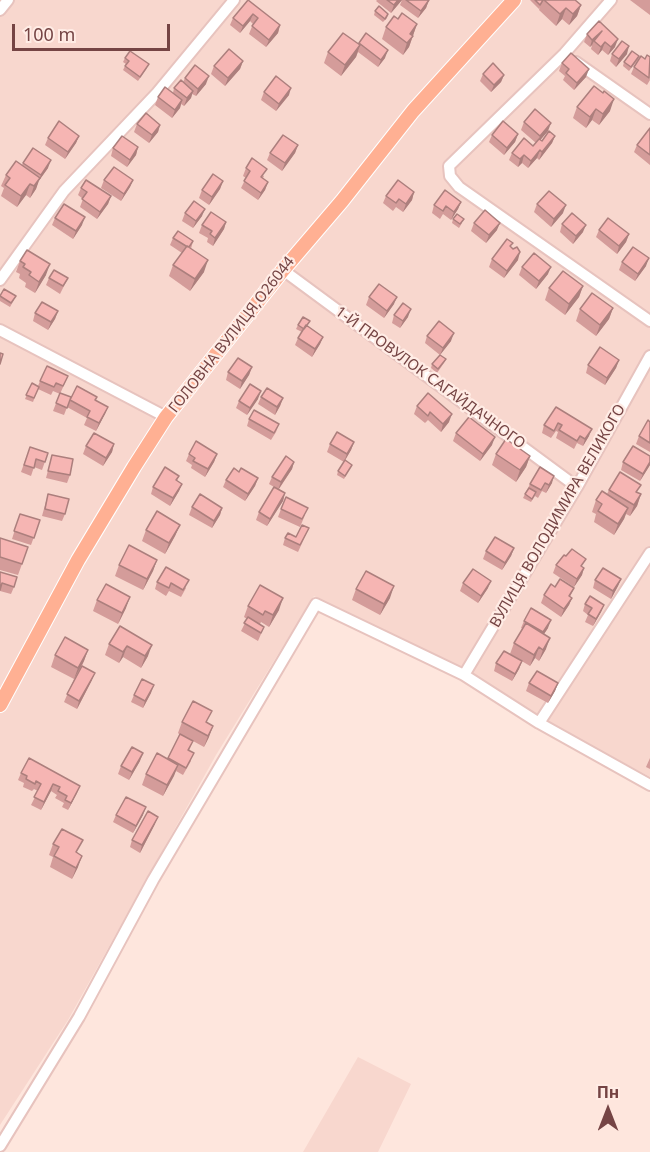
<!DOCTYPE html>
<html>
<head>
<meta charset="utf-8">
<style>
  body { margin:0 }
  #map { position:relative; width:650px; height:1152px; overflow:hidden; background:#fee6dd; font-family:"Noto Sans",sans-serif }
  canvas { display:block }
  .north { position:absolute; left:578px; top:1080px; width:60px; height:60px; -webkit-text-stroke:4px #ffece5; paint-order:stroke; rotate:0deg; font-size:16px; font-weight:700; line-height:24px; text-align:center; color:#754444 }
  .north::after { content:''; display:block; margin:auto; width:21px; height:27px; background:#754444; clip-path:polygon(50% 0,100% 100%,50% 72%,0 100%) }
  .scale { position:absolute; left:12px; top:24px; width:158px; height:27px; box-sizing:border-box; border:3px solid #754444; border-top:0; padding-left:8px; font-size:18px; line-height:21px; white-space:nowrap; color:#754444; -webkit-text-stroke:4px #ffece5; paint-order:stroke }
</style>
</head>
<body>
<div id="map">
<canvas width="650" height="1152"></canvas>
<div class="north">Пн</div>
<div class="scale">100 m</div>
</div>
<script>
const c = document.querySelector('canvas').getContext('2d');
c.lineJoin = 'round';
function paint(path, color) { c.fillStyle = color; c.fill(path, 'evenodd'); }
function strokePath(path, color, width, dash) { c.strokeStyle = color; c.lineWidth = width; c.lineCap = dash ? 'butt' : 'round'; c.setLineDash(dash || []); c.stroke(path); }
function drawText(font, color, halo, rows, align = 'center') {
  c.font = font + ' "Noto Sans",sans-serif'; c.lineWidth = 4.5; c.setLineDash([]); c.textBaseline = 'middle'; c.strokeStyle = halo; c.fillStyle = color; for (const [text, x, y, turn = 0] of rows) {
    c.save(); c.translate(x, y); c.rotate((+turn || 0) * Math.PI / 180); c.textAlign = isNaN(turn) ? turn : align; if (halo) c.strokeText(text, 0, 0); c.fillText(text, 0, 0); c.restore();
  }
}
const residential = new Path2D(`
  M13 0H650V777L314 596 216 755 68 1020 0 1125V16Z
  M358 1057 411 1084 378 1152H303Z`);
const minor = new Path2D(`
  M611 0 564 54 449 166 450 176 459 187 650 321
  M0 10 8 0
  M576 62 650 114
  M283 270 577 487
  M0 280 64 191 157 93 234 0
  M0 330 166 417
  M464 675 577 487 650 356
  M539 723 650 553
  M0 1146 79 1017 153 880 316 604 464 675 539 723 650 785`);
const major = new Path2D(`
  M0 705 78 560 134 467 166 417 283 270 342 201 413 111 514 0`);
const wall = new Path2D(`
  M248 0 280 25 278 33 266 47 249 34 253 24 250 21 240 33 230 25 233 18Z
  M377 0H402L391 13 376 1Z
  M402 0H429L426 8 418 18 400 5Z
  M530 0H575L581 5 577 16 569 25 562 19 556 26 539 10 540 7 539 9Z
  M630 0H650V15Z
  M375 11 388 14 387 18 383 22 374 15Z
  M398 19 417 24 409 47 403 55 382 39 386 27Z
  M587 34 615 47 608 55 602 50 598 55 591 49 592 45 590 47 584 42Z
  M359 43 385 58 378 67 358 52 356 57 341 76 324 63 328 52 358 44Z
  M612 54H627L616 67 610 61Z
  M639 56 638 60 629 71 623 66 624 62Z
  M125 58 147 68 138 81 123 70 126 64 123 62Z
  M645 59 650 80 647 85 631 74 634 67Z
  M243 61 240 69 225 86 211 74 214 66Z
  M562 63 586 77 574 90 563 80 565 76 559 71Z
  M483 74 504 75 501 82 491 92 480 81Z
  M185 78 206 84 196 96 192 94 191 98 184 106 181 104 180 108 172 118 155 105 158 97 173 93 174 88 183 82Z
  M264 92 289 95 276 111 261 100Z
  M577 107 610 111 599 125 592 120 586 128 573 118Z
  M524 122 548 131 540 140 542 141 555 136 552 143 539 160 537 158 528 168 522 163 518 167 509 160 512 153 533 146 536 143 521 130Z
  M137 124 160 125 158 132 149 143 134 132Z
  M650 128V165L634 152 637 145Z
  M518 134 515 142 504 155 489 142 492 135Z
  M79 136 76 143 65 159 45 145 48 138Z
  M298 145 295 153 282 171 267 160 270 153Z
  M138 147 136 155 127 167 111 156 113 148Z
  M23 163 48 168 38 182 36 189 30 198 26 195 17 207 1 196 4 188 1 186 6 175 22 165Z
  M246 168 264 176 263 178 268 182 265 190 258 200 241 188 246 178 243 176Z
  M104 180H133L130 187 121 201 101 188Z
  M223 181 220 189 209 205 199 198 202 190Z
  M81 188 111 196 108 204 97 219 80 207 83 199 78 195Z
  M414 192 412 200 403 212 396 207 393 211 383 203 386 196Z
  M461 202 458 209 451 220 443 214 440 219 432 213 434 205Z
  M537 204 563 213 551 227 534 212Z
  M185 213 202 216 193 228 182 221Z
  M55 218 82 225 73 239 52 225Z
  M453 219 462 223 459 228 452 223Z
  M226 222 224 229 213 246 207 242 208 238 199 233 202 225Z
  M474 223 497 230 486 243 471 231Z
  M562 224 583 232 573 244 560 232Z
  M599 230 629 234 626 242 617 254 596 237Z
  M173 238 193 241 191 249 204 272 190 291 169 276 173 265 182 253 170 245Z
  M511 247 518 260 504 278 489 267 492 259Z
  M20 261 46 275 35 293 25 287 26 283 19 278 20 274 16 272Z
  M622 262 646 266 635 281 619 270Z
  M522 267 548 274 536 289 519 275Z
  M49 278H68L60 294 46 285Z
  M583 286 579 297 565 315 545 300 549 288Z
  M0 295 14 300 10 307 0 301Z
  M369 297 394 304 384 318 366 305Z
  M613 308 609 319 596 336 576 321 580 309Z
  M58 311 55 319 48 330 33 321 35 313Z
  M394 315 408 317 400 328 392 323Z
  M298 325 308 326 323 337 320 344 312 357 295 345 298 338 302 332 296 329Z
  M427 336 451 341 440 355 446 359 444 363 437 373 431 368 432 364 440 355 425 343Z
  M619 360 616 368 605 385 586 373 588 365Z
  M252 367 249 375 240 389 226 380 228 372Z
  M68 376 60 394 53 391 51 395 38 389 33 402 25 399 32 383 38 386 40 381Z
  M60 393 71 397 64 415 53 411Z
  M261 397 283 398 280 406 275 415 258 404Z
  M258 399 247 415 236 408 239 401Z
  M70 400 108 407 105 414 96 431 84 425 87 418 67 407Z
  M417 406 449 422 441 432 428 420 425 423 414 414Z
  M556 407 589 436 583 446 577 443 574 449 556 438 558 432 556 431 551 438 542 433 544 425Z
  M249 419 279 424 276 432 271 440 247 426Z
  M650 422V452L636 444 639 436Z
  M456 433 492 445 480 461 453 441Z
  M354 442 351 450 344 462 327 452 330 444Z
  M114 444 112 452 103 466 83 454 86 446Z
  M30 447 48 453 42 470 34 467 31 476 21 472Z
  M189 454H217L214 462 205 477 191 468 192 465 186 461Z
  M496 454 530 456 526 467 516 482 492 465Z
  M52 455 70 475 67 483 46 478Z
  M294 462 292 469 279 489 285 493 283 501 267 526 256 520 259 512 274 487 269 484 272 477Z
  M623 462 650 465 640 481 621 470Z
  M352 465 344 479 337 475 338 471Z
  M239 472 258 478 255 486 245 501 223 487 226 480Z
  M179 476 177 481 182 484 179 491 170 506 151 494 153 487Z
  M552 483 546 493 542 491 538 498 535 496 531 502 523 498 530 484Z
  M609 490 638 493 641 494 637 506 630 516 626 514 624 519 614 535 594 522 596 514 592 512 596 500 607 494Z
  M48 494 65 514 62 521 42 516Z
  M192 507 222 508 220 515 212 528 189 515Z
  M281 509 305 515 300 527 278 517Z
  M20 514 40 520 31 545 12 539Z
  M180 525 175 536 165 554 142 541 146 530Z
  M309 528 298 552 283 545 285 538 296 537Z
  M0 538 22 564 18 575 0 570Z
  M514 548 511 556 502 570 483 559 486 551Z
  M157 560 153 571 143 590 115 576 119 565Z
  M556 565 583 567 582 575 574 587 553 573Z
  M166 567 186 588 181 597 169 591 166 596 155 589 157 582Z
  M0 572 14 587 11 594 0 591Z
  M621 579 618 586 611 599 593 588 595 580Z
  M463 583 488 588 478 603 460 591Z
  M574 588 570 597 572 598 569 605 561 617 541 603 544 595Z
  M356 589 390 598 380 615 352 600Z
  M97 600 126 608 118 624 93 611Z
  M585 604 604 605 601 612 593 626 585 622 588 615 583 611Z
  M248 606 279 610 269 627 261 622 260 624 264 627 258 641 241 631 247 619 244 617Z
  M524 621 548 628 544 634 546 649 539 661 535 658 530 666 510 654 514 643 523 629 521 628Z
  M120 626 148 656 141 668 123 657 119 663 105 655 109 644Z
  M88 650 82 666 92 680 77 709 64 702 74 679 51 667 55 655Z
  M522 661 519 669 512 681 494 671 496 663Z
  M529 683H558L555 691 548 703 526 691Z
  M151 693 143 708 131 702 134 695Z
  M182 722 208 723 209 737 204 747 193 741 189 751 191 761 183 775 176 771 163 796 142 785 146 774 167 759 180 735 178 733Z
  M29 758 77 793 68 810 62 807 64 803 55 798 57 795 51 791 41 810 31 805 38 791 34 789 32 791 23 787 24 783 18 780 21 773Z
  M650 758V769L646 767Z
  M140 761 129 780 118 774 121 766Z
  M116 815H143L133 833 113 822Z
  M155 824 140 853 130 847 132 840Z
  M53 844 78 853V867L72 879 50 867 53 857 49 855Z`);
const shadedWall = new Path2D(`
  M398 0H402L391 13 394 5Z
  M429 0 426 8 418 18 421 11Z
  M581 5 577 16 569 25 573 14Z
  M566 8 562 19 556 26 560 14Z
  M253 14 250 21 240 33 243 26Z
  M417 24 409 47 403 55 410 34Z
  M280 25 278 33 266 47 269 40Z
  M602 31 594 41 592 45 590 47 592 40Z
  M618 39 615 47 608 55 611 47Z
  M605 42 602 50 598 55 601 47Z
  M360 45 356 57 341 76 345 65Z
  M629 46 627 54 616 67 619 59Z
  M388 50 385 58 378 67 381 60Z
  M243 61 240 69 225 86 228 78Z
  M589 69 586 77 574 90 577 83Z
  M504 75 501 82 491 92 494 85Z
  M209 76 206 84 196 96 198 89Z
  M291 88 289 95 276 111 279 104Z
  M193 91 191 98 184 106 187 98Z
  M614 99 610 111 599 125 603 114Z
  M182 100 180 108 172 118 175 110Z
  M596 109 592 120 586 128 590 117Z
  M551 123 548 131 537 144 540 136Z
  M160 125 158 132 149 143 152 135Z
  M518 134 515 142 504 155 507 148Z
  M79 136 76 143 65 159 68 152Z
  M555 136 552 143 539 160 542 152Z
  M298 145 295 153 282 171 285 163Z
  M138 147 136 155 127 167 130 160Z
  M540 150 537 158 528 168 531 161Z
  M524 155 522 163 518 167 520 159Z
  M51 160 48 168 38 182 41 175Z
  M40 178 36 189 30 198 34 186Z
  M133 180 130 187 121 201 124 194Z
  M223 181 220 189 209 205 212 197Z
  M268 182 265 190 258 200 261 193Z
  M30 184 26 195 17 207 21 196Z
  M414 192 412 200 403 212 406 204Z
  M111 196 108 204 97 219 100 212Z
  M461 202 458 209 451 220 454 212Z
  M566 205 563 213 551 227 554 219Z
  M205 209 202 216 193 228 196 221Z
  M85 217 82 225 73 239 76 231Z
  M226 222 224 229 213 246 215 238Z
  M500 223 497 230 486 243 489 235Z
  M586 225 583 232 573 244 576 236Z
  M629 234 626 242 617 254 619 246Z
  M520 252 518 260 504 278 507 271Z
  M649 258 646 266 635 281 638 274Z
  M208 260 204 272 190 291 195 279Z
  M50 264 46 275 35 293 39 282Z
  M551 267 548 274 536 289 539 281Z
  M583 286 579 297 565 315 569 304Z
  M397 297 394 304 384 318 387 311Z
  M613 308 609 319 596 336 600 325Z
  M411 309 408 317 400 328 403 321Z
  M58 311 55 319 48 330 51 322Z
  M454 333 451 341 440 355 443 348Z
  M323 337 320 344 312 357 315 349Z
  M619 360 616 368 605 385 607 378Z
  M252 367 249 375 240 389 242 381Z
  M261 391 258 399 247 415 250 408Z
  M283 398 280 406 275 415 277 407Z
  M108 407 105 414 96 431 99 423Z
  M452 414 449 422 441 432 443 424Z
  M592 429 589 436 583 446 585 439Z
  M495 437 492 445 480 461 483 454Z
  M354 442 351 450 344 462 347 454Z
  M114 444 112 452 103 466 106 458Z
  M217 454 214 462 205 477 208 469Z
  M530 456 526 467 516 482 520 470Z
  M294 462 292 469 278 490 281 482Z
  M650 462V465L640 481 643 474Z
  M554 476 552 483 546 493 549 485Z
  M258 478 255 486 245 501 248 494Z
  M182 484 179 491 170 506 173 498Z
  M285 493 283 501 267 526 270 519Z
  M641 494 637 506 630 516 634 505Z
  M222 508 220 515 212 528 214 521Z
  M628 508 624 519 614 535 618 524Z
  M180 525 175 536 165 554 169 543Z
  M514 548 511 556 502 570 505 563Z
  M157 560 153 571 143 590 147 579Z
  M584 568 582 575 574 587 577 579Z
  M621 579 618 586 611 599 613 591Z
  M491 581 488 588 478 603 481 596Z
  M394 586 390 598 380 615 384 604Z
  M130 597 126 608 118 624 122 613Z
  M283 598 279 610 269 627 273 615Z
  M572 598 569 605 561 617 564 609Z
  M604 605 601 612 593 626 596 619Z
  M551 620 548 628 540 640 543 632Z
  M550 638 546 649 539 661 543 650Z
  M152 645 148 656 141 668 145 656Z
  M127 646 123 657 119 663 123 652Z
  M539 647 535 658 530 666 534 655Z
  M88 650 84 661 74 679 78 668Z
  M522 661 519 669 512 681 515 674Z
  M95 673 92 680 77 709 79 701Z
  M558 683 555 691 548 703 551 696Z
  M154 685 151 693 143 708 145 701Z
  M213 726 209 737 204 747 208 736Z
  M143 753 140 761 129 780 132 772Z
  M178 765 174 776 163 796 167 785Z
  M53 784 51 791 41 810 44 802Z
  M80 786 77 793 68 810 71 803Z
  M146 807 143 815 133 833 136 826Z
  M158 817 155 824 140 853 142 845Z
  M82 856 78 867 72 879 76 868Z`);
const building = new Path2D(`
  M248 0 280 25 269 40 252 26 258 18 253 14 243 26 233 18Z
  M387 0H398L394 5Z
  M406 0H429L421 11Z
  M535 0H543L540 5Z
  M544 0H575L581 5 573 14 566 8 560 14Z
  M379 6 388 14 385 19 375 11Z
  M402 13 417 24 410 34 413 36 407 43 386 27 394 16 398 19Z
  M599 21 618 39 611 47 605 42 601 47 594 41 602 31 592 40 587 34Z
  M343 33 360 45 345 65 328 52Z
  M366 33 388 50 381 60 359 43Z
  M622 41 629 46 619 59 612 54Z
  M229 49 243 61 228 78 214 66Z
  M130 51 149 64 140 77 125 66 129 61 125 58Z
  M632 51 639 56 631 67 624 62Z
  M571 53 589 69 577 83 566 73 569 69 562 63Z
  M647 55 650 57 649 78 634 67 641 56 645 59Z
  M493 63 504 75 494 85 483 74Z
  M195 65 209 76 198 89 185 78Z
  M276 76 291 88 279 104 264 92Z
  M181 80 193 91 187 98 174 88Z
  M594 86 603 93 604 91 614 99 603 114 596 109 590 117 577 107Z
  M165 87 182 100 175 110 158 97Z
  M535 109 551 123 540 136 524 122Z
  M146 113 160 125 152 135 137 124Z
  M59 121 79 136 68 152 48 138Z
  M503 121 518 134 507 148 492 135Z
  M650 128V155L637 145Z
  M549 131 555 136 542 152 540 150 531 161 524 155 520 159 512 153 524 138 533 146 539 139 542 141Z
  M283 135 298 145 285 163 270 153Z
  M122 136 138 147 130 160 113 148Z
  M33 148 51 160 41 175 23 163Z
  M252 158 267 169 261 177 268 182 261 193 244 181 250 171 246 168Z
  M16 161 40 178 34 186 30 184 21 196 5 185 10 178 6 175Z
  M114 167 133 180 124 194 104 180Z
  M213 174 223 181 212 197 202 190Z
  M86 180 111 196 100 212 82 199 87 192 81 188Z
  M398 180 414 192 406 204 399 199 396 203 386 196Z
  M445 190 461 202 454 212 446 206 443 211 434 205Z
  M549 191 566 205 554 219 537 204Z
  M194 201 205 209 196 221 185 213Z
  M64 204 85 217 76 231 55 218Z
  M485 210 500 223 489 235 474 223Z
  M211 212 226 222 215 238 210 234 212 231 202 225Z
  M572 213 586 225 576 236 562 224Z
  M457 214 464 219 460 224 453 219Z
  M608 218 629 234 619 246 599 230Z
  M178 231 193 241 189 247 187 246H186L173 238Z
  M507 239 513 243 510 246 513 249 517 247 520 252 507 271 492 259Z
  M187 246 208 260 195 279 173 265Z
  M633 247 649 258 638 274 622 262Z
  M27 250 50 264 39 282 29 275 31 272 23 267 25 264 20 261Z
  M534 253 551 267 539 281 522 267Z
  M54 270 68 278 63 286 49 278Z
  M563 271 583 286 569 304 549 288Z
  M379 284 397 297 387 311 369 297Z
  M4 289 16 296 11 303 0 296Z
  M592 293 613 308 600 325 580 309Z
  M42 302 58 311 51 322 35 313Z
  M403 303 411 309 403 321 394 315Z
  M303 317 310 321 304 329 298 325Z
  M439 321 454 333 443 348 427 336Z
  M306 325 323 337 315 349 298 338Z
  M600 347 619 360 607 378 588 365Z
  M0 353 3 354 0 364Z
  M440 355 446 359 438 369 432 364Z
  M238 358 252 367 242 381 228 372Z
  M47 366 68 376 63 386 56 383 54 387 40 381Z
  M32 383 39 387 34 398 26 395Z
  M250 384 261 391 250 408 239 401Z
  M77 386 97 397 95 400 108 407 99 423 87 417 90 411 70 400Z
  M267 388 283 398 277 407 261 397Z
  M60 393 71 397 67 408 56 403Z
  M428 393 452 414 443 424 430 412 428 416 417 406Z
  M556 407 592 429 585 439 580 436 577 441 559 430 562 425 558 423 554 431 544 425Z
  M254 410 279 424 274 433 249 419Z
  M469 417 495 437 483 454 456 433Z
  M648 420 650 422V443L639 436Z
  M337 432 354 442 347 454 330 444Z
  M94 433 114 444 106 458 86 446Z
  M506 439 530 456 520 470 496 454Z
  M196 441 217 454 208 469 193 461 195 458 189 454Z
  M633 446 650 456V462L643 474 623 462Z
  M30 447 48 453 45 462 36 459 34 468 24 465Z
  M52 455 73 459 70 475 48 471Z
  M286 456 294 462 281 482 272 477Z
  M345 460 352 465 345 476 338 471Z
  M165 467 179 476 176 480 182 484 173 498 153 487Z
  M540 467 554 476 549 485 545 483 541 490 530 484Z
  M234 468 239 472 241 468 258 478 248 494 226 480Z
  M620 472 641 485 636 492 641 494 634 505 609 490Z
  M274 487 285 493 270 519 259 512Z
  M529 488 536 492 532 499 525 494Z
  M602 491 628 508 618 524 598 511 602 504 596 500Z
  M48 494 69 499 65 514 45 509Z
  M200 494 222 508 214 521 192 507Z
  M286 497 308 508 302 519 281 509Z
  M157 511 180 525 169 543 146 530Z
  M20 514 40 520 34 538 14 531Z
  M302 525 309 528 300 545 285 538 288 533 296 537Z
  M495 537 514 548 505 563 486 551Z
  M0 538 28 547 22 564 0 557Z
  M129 545 157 560 147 579 119 565Z
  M572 549 586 559 581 566 584 568 577 579 556 565 564 555 566 556Z
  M166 567 189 580 183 590 171 583 169 588 157 582Z
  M603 568 621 579 613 591 595 580Z
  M473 569 491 581 481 596 463 583Z
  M366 571 394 586 384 604 356 589Z
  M0 572 17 577 14 587 2 583 0 590Z
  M560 579 574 588 569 596 572 598 564 609 544 595 551 584 555 587Z
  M106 584 130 597 122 613 97 600Z
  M260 585 283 598 273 615 265 611 263 615 248 606Z
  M590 596 604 605 596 619 588 614 592 608 585 604Z
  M531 608 551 620 543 632 524 621Z
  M248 617 264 627 261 633 244 623Z
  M526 623 550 638 543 650 539 647 534 655 514 643Z
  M120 626 152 645 145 656 127 646 123 652 109 644Z
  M65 637 88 650 78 668 55 655Z
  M504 651 522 661 515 674 496 663Z
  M82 666 95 673 79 701 67 694Z
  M537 671 558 683 551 696 529 683Z
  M142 679 154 685 145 701 134 695Z
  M193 701 212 711 206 722 213 726 208 736 182 722Z
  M180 734 193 741 188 750 194 753 186 768 168 758Z
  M132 747 143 753 132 772 121 766Z
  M157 753 178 765 167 785 146 774Z
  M29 758 80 786 71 803 65 800 67 796 58 791 60 787 53 784 44 802 34 797 41 784 36 781 35 784 26 779 27 776 21 773Z
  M126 797 146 807 136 826 116 815Z
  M148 811 158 817 142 845 132 840Z
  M62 829 83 840 76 852 82 856 76 868 54 856 59 847 53 844Z`);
const streetNames = [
  ["ГОЛОВНА ВУЛИЦЯ,О26044",232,335,-52],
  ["1-Й ПРОВУЛОК САГАЙДАЧНОГО",430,378,36],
  ["ВУЛИЦЯ ВОЛОДИМИРА ВЕЛИКОГО",558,516,-60]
];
paint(residential, '#f8d7ce');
strokePath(minor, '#e7c3be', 14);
strokePath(major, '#fff', 16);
strokePath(minor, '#fff', 10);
strokePath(major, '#ffb093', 14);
paint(wall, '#d49c9a');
paint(shadedWall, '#ac7f7d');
paint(building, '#f6b5b3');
strokePath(building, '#ac7f7d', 1.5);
drawText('15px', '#754444', '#ffece5', streetNames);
</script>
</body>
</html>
